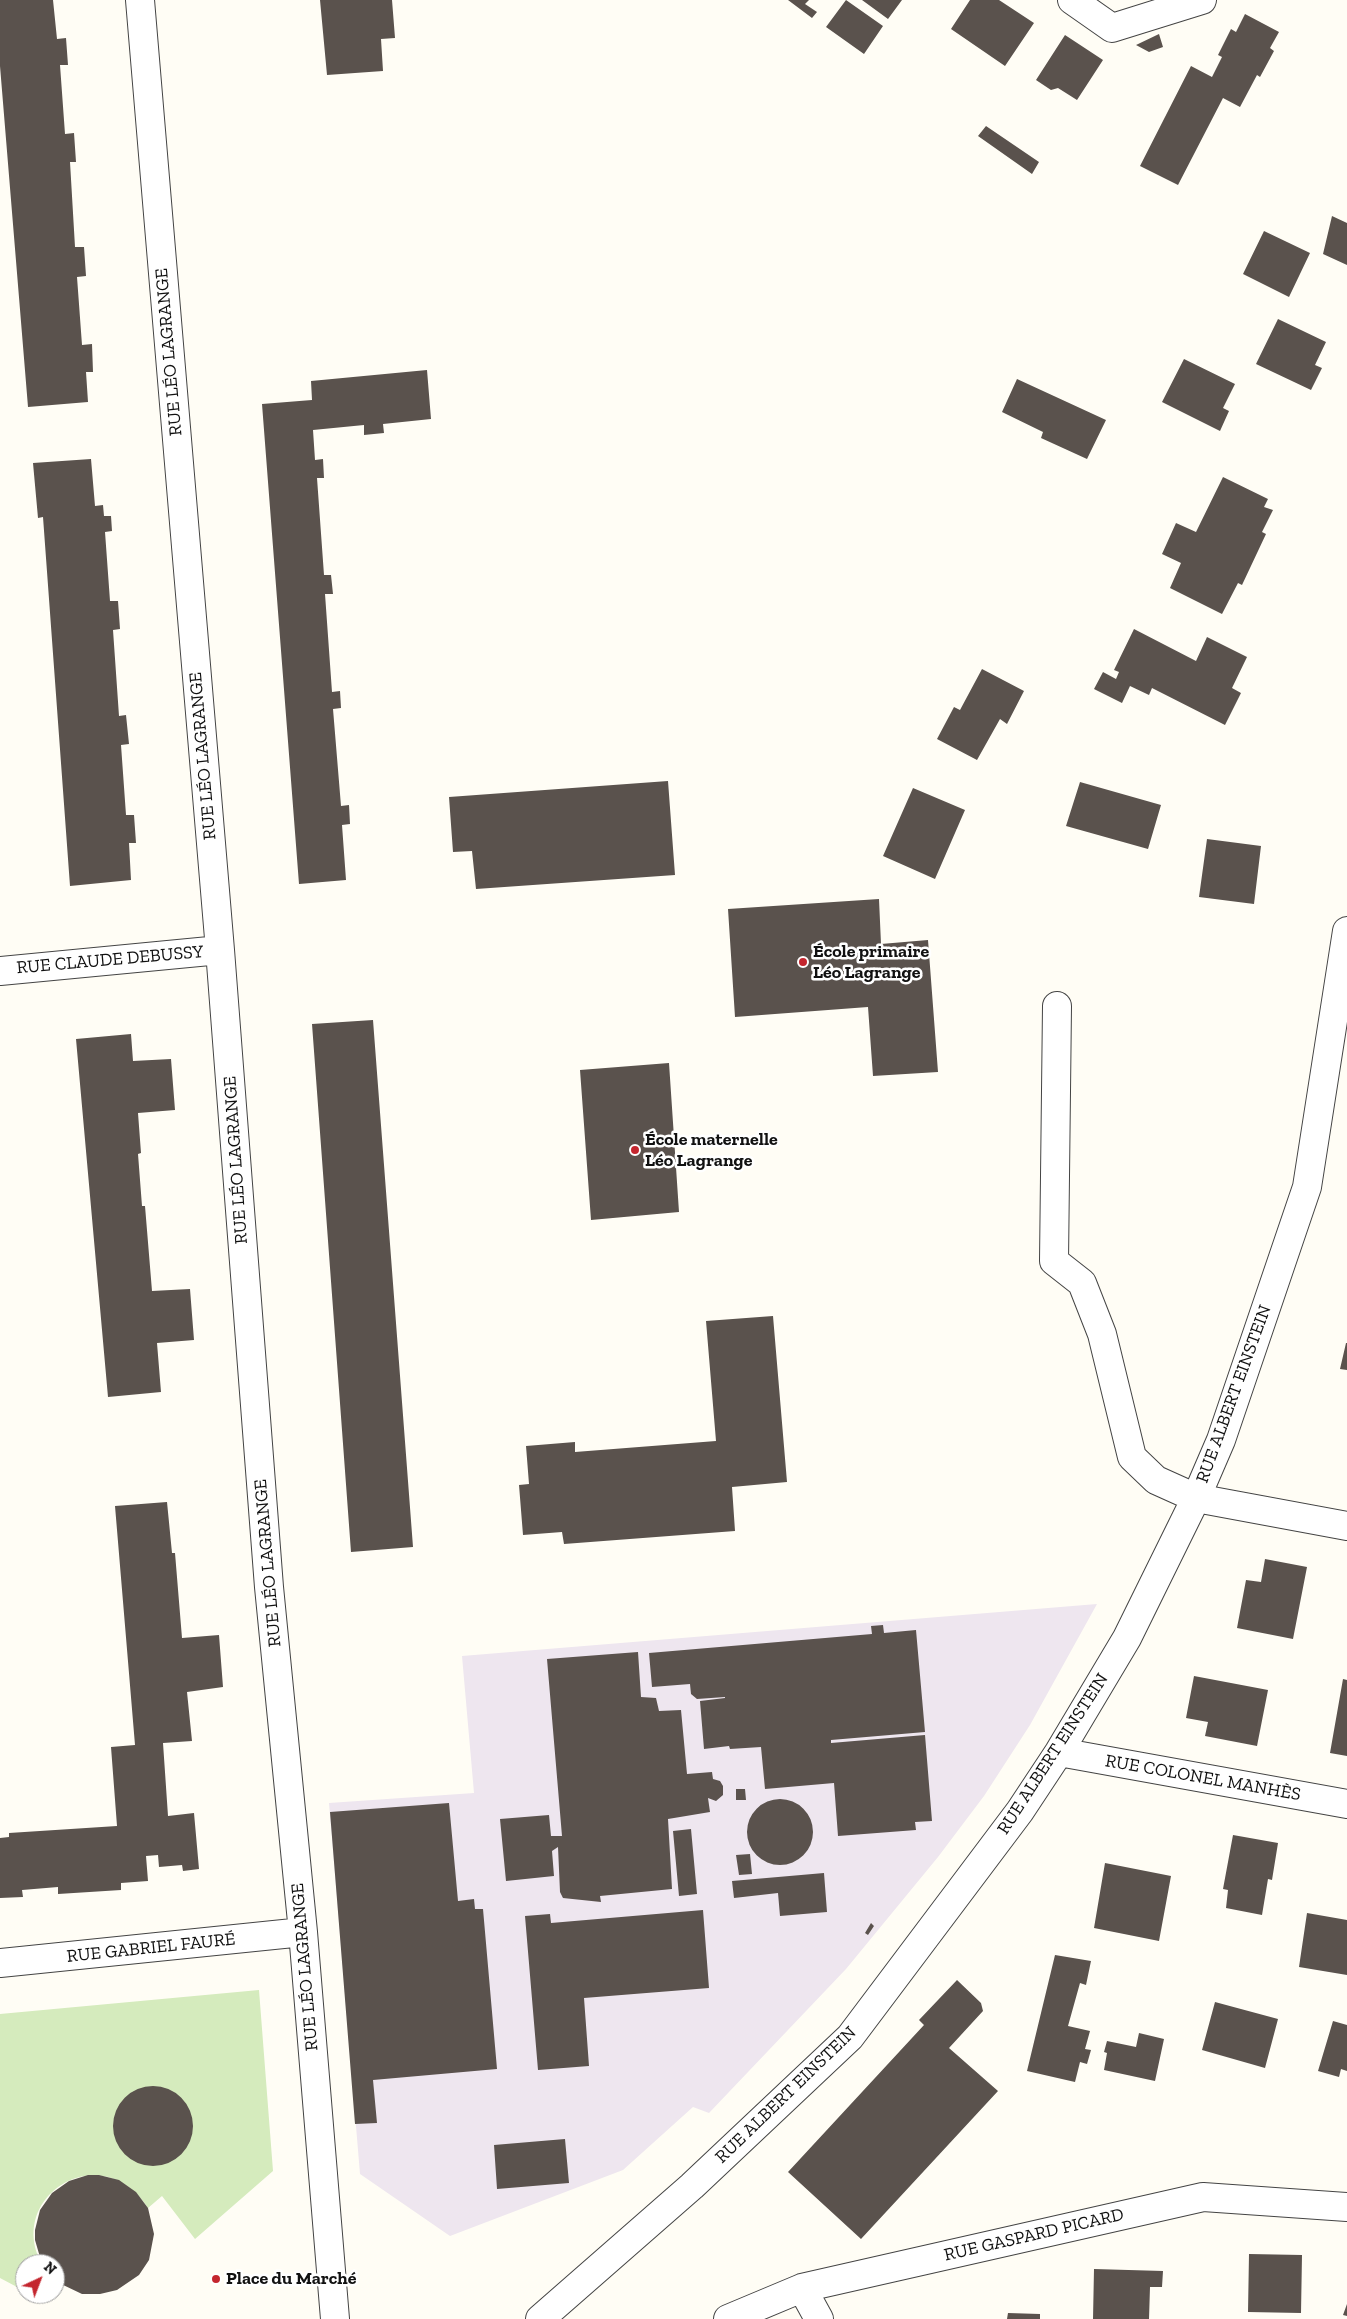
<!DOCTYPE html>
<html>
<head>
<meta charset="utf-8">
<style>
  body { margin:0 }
  #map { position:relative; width:1347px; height:2319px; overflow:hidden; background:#fffdf5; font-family:"Zilla Slab",serif }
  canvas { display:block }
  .north { position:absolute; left:15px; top:2254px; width:50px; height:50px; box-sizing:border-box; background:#fff; border:1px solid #a0a0a0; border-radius:50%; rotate:43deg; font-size:14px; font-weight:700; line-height:20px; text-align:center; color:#111 }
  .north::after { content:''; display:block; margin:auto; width:18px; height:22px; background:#c4262e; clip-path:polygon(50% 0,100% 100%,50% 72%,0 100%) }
</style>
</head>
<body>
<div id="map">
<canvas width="1347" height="2319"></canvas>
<div class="north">N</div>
</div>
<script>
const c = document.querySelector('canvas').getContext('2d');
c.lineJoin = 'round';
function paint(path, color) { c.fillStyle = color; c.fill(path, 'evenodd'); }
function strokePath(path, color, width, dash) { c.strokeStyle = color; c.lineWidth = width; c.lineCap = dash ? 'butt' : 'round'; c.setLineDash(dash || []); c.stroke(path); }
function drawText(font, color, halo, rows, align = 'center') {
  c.font = font + ' "Zilla Slab",serif'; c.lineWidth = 5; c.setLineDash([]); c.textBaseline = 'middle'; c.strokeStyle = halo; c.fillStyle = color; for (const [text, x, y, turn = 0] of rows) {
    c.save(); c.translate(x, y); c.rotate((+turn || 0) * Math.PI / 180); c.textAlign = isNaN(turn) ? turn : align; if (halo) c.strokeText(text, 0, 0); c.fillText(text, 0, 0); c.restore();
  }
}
const industrial = new Path2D(`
  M1097 1604 1030 1725 984 1796 938 1857 846 1969 709 2113 693 2107 623 2170 450 2236 360 2174 329 1803 474 1793 462 1656Z`);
const green = new Path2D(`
  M259 1990 273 2171 195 2239 162 2196 148 2208C100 2135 5 2198 42 2264H25V2281L17 2287 0 2278V2014Z`);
const building = new Path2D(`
  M0 0H53L57 39 66 38 68 65H60L65 134 74 133 76 162H70L75 247H84L86 276 77 277 82 345 92 344 93 372H86L88 402 28 407 0 66Z
  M320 0H392L395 38 381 39 383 71 327 75Z
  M788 0H809L805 4 817 12 812 18Z
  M846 0 883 26 864 54 826 27Z
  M862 0H902L888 19Z
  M970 0H999L1034 23 1005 66 951 29Z
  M1245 14 1279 32 1270 48 1274 51 1260 77 1257 75 1240 107 1223 98 1178 185 1140 166 1191 66 1212 77 1222 57 1218 55 1231 29 1236 32Z
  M1159 34 1163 47 1149 52 1136 45Z
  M1065 35 1103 60 1077 100 1058 88 1051 90 1036 80Z
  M986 126 1039 162 1032 174 978 136Z
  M1332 216 1347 223V265L1323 254Z
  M1264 231 1310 253 1289 297 1243 274Z
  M1278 319 1326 342 1315 365 1322 368 1311 390 1256 364Z
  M1184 359 1235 384 1223 408 1229 411 1220 431 1162 402Z
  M427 370 431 419 383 424 384 433 364 435V425L313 430 315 460 323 459 324 478H317L324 575H331L333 594H325L332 692 340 691 341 708 333 709 341 806 349 805 350 824 342 825 346 880 299 884 262 404 312 400 311 381Z
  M1017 379 1106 420 1087 459 1041 438 1043 432 1002 412Z
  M91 459 95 506 103 505 104 516H111L112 531 105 532 110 601H118L120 629 113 630 119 716 126 715 129 744 121 745 126 815H134L136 843H129L131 880 70 886 43 517 38 518 33 463Z
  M1223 477 1268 499 1264 507 1273 510 1262 532 1266 534 1242 585 1238 583 1222 614 1170 588 1181 563 1162 554 1176 523 1196 532Z
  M1134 629 1196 661 1207 637 1247 657 1232 688 1241 693 1225 725 1152 688 1149 695 1130 686 1122 703 1094 689 1103 672 1116 679 1119 672 1114 670Z
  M982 669 1024 691 1007 724 1000 719 977 760 937 739 954 707 960 710Z
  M668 781 675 875 476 889 472 851 453 852 449 797Z
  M1080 782 1161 805 1148 849 1066 826Z
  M913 788 965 810 935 879 883 856Z
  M1207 839 1261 846 1254 904 1199 897Z
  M879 899 881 944 928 940 938 1072 873 1076 868 1007 735 1017 728 909Z
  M373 1020 413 1547 351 1552 312 1024Z
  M131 1034 133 1061 171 1059 175 1110 138 1113 141 1153 138 1154 142 1206H145L152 1291 190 1289 194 1340 157 1343 161 1392 108 1397 76 1039Z
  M669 1063 679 1212 591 1220 580 1070Z
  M773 1316 787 1482 732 1487 735 1531 564 1544 562 1532 523 1535 519 1485 529 1484 526 1446 575 1442V1452L716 1441 706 1321Z
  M1346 1343H1347V1370L1340 1369Z
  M167 1502 172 1553H175L182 1638 219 1635 223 1687 187 1692 192 1741 163 1743 168 1816 194 1813 199 1869 183 1871 182 1865 159 1867 158 1855 146 1856 148 1881 121 1883V1890L58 1894V1887L22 1890 23 1897 0 1898V1838L9 1837V1833L117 1826 111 1747 135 1745 115 1506Z
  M1265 1559 1307 1567 1293 1639 1237 1628 1246 1580 1261 1582Z
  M883 1625 884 1633 916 1630 925 1732 831 1740V1743L925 1735 932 1821 915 1822 916 1830 838 1836 834 1783 765 1789 761 1747 730 1749 729 1746 704 1749 700 1701 725 1698V1697L697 1699 691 1694 690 1684 652 1687 649 1653 872 1634 871 1626Z
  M638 1652 641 1697 656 1698 659 1711 681 1710 687 1774 712 1772 713 1779 720 1781 723 1786V1795L716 1801 708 1798 710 1812 668 1819 672 1889 600 1896 601 1902 563 1898 560 1892 558 1847 552 1851 554 1876 506 1881 500 1819 549 1815 551 1836H562L547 1659Z
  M1194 1676 1268 1690 1257 1746 1205 1736 1208 1722 1186 1718Z
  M1343 1679 1347 1680V1756L1330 1753Z
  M736 1789H745L746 1800H736Z
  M747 1832a33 33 0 1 1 66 0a33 33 0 1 1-66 0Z
  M449 1803 458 1901 474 1899 475 1909H483L497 2069 373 2080 377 2123 355 2124 330 1812Z
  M691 1829 697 1894 679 1896 673 1831Z
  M1233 1835 1278 1843 1272 1880 1268 1879 1262 1915 1226 1908 1228 1890 1223 1889Z
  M750 1854 752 1874 739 1875 736 1855Z
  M1105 1863 1171 1876 1159 1941 1094 1928Z
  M824 1873 827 1912 780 1916 778 1893 734 1898 732 1881Z
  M703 1910 709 1988 584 1998 589 2066 538 2070 525 1916 550 1914 551 1923Z
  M1307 1913 1347 1920V1975L1299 1967Z
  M871 1923 874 1926 868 1935 865 1933Z
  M1055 1955 1091 1961 1086 1985 1080 1983 1068 2026 1090 2031 1085 2049 1091 2050 1087 2064 1080 2062 1075 2082 1027 2071Z
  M957 1980 981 2003 983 2011 949 2048 998 2091 861 2239 788 2172 924 2025 919 2020Z
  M1215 2002 1278 2019 1265 2068 1202 2050Z
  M1333 2021 1347 2025V2071L1341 2069 1339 2077 1318 2071Z
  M1139 2033 1164 2039 1155 2081 1104 2070 1107 2053 1104 2052 1107 2041 1136 2047Z
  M113 2126a40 40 0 1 1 80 0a40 40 0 1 1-80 0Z
  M565 2139 569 2183 497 2189 494 2145Z
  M88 2175H99L119 2180 136 2192 148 2208 154 2234 149 2260 139 2275 117 2290 100 2294H82L59 2283 55 2279V2264H42L35 2240V2230L40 2210 52 2193 69 2181Z
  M1249 2254 1302 2255 1301 2313 1248 2312Z
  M1094 2269 1163 2271 1162 2287H1150L1149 2319H1093Z
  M1347 2304V2316L1343 2315Z
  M1008 2313 1040 2314V2319H1007Z`);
const minor = new Path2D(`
  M140 0 220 950 269 1587 303 1932 335 2319
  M1072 0 1112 28 1202 0
  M0 971 220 950
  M1057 1006 1054 1261 1082 1283 1102 1334 1132 1457 1156 1480 1196 1498 1347 1526
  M1059 1752 1347 1804
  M0 1963 303 1932
  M802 2288 819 2319
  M540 2319 692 2186 850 2037 1020 1811 1059 1752 1127 1638 1196 1498 1221 1440 1307 1187 1347 931
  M728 2319 802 2288 1203 2197 1347 2207`);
const markers = [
  [803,962,5,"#c4262e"],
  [635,1150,5,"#c4262e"],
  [216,2279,5,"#c4262e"]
];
const streetNames = [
  ["RUE LÉO LAGRANGE",169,352,-95],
  ["RUE LÉO LAGRANGE",203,756,-95],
  ["RUE CLAUDE DEBUSSY",110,960,-5],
  ["RUE LÉO LAGRANGE",236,1160,-94],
  ["RUE ALBERT EINSTEIN",1234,1394,-70],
  ["RUE LÉO LAGRANGE",268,1563,-95],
  ["RUE ALBERT EINSTEIN",1053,1754,-57],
  ["RUE COLONEL MANHÈS",1203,1778,10],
  ["RUE GABRIEL FAURÉ",151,1948,-6],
  ["RUE LÉO LAGRANGE",305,1967,-95],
  ["RUE ALBERT EINSTEIN",786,2095,-44],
  ["RUE GASPARD PICARD",1034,2235,-13]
];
const poiNames = [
  ["École primaire",813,952],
  ["Léo Lagrange",813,973],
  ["École maternelle",645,1140],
  ["Léo Lagrange",645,1161],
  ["Place du Marché",226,2279]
];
paint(industrial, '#eee6ef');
paint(green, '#d5ebbd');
paint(building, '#5a524d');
strokePath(minor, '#444', 30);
strokePath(minor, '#fff', 28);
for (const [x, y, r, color] of markers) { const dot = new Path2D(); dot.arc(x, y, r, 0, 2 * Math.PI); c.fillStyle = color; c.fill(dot); strokePath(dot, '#fff', 2); }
drawText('18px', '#111', '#fff', streetNames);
drawText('bold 18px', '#111', '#fff', poiNames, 'left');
</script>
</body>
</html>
